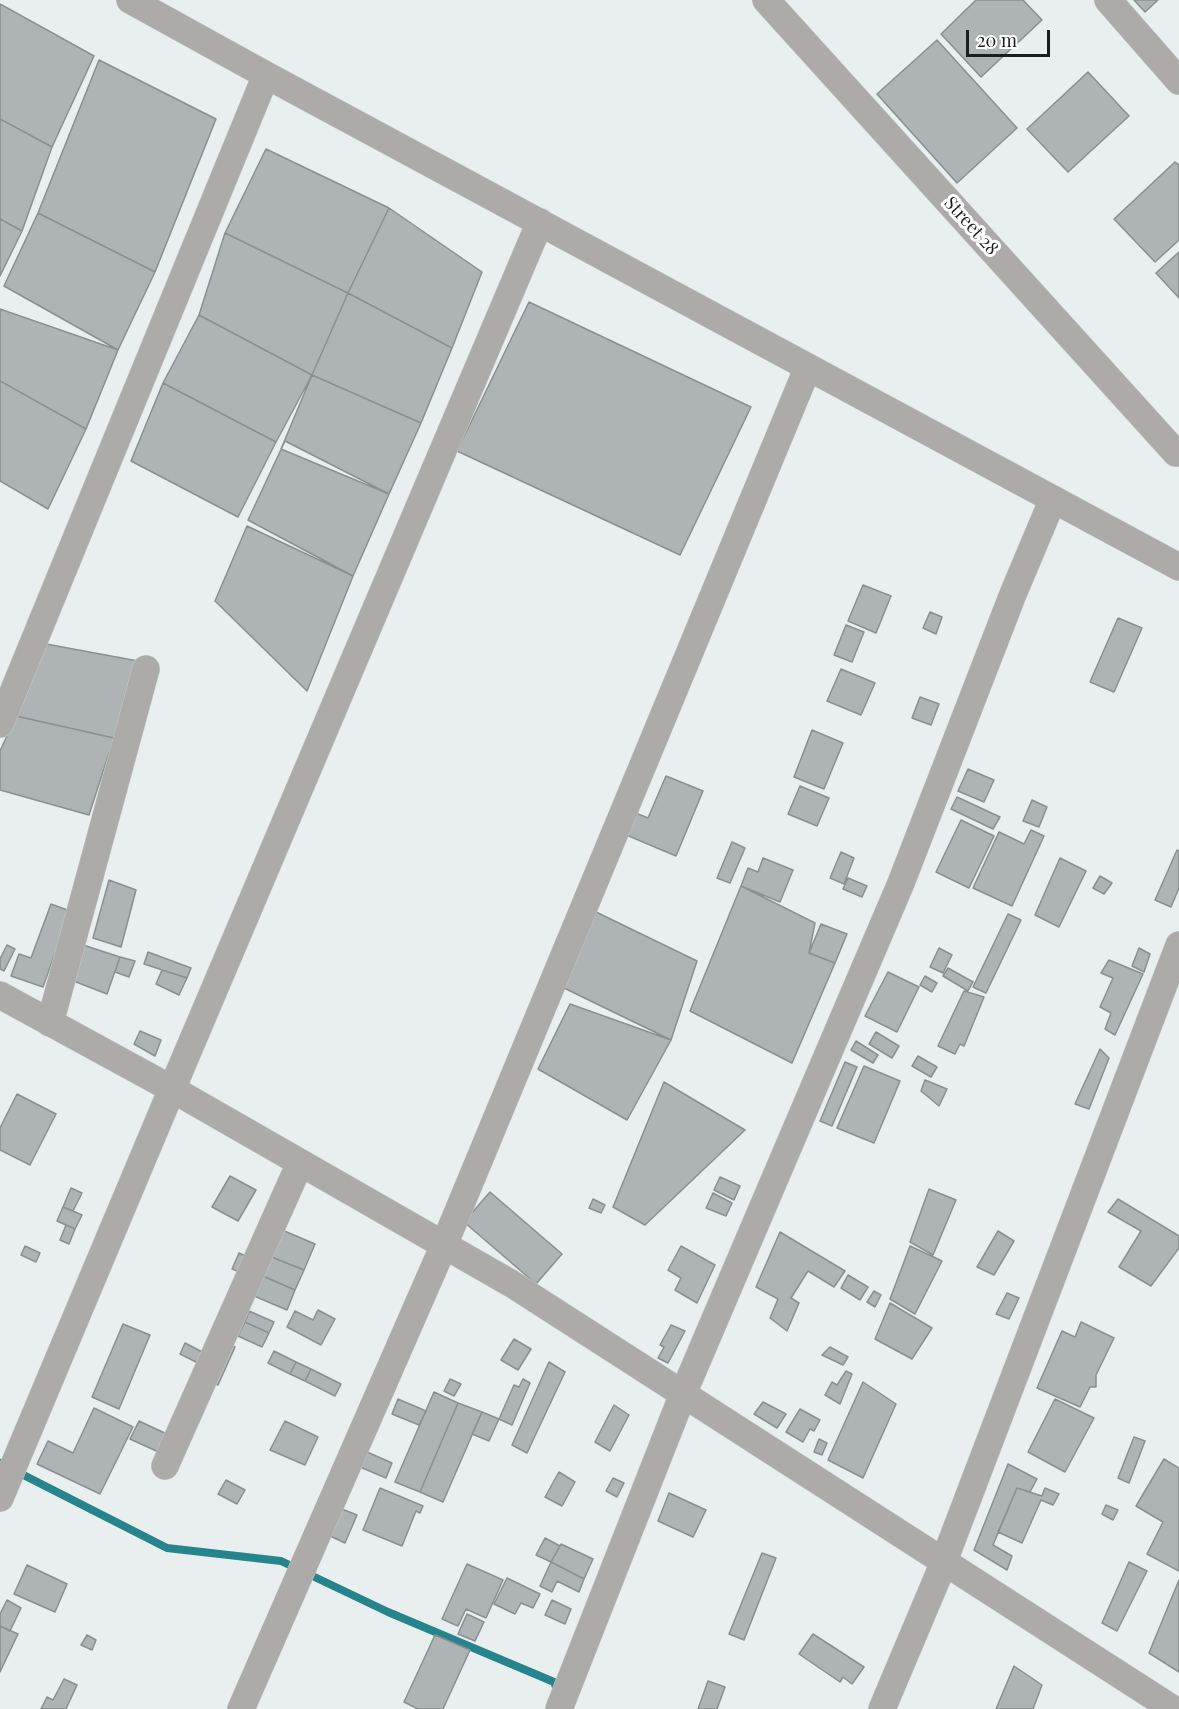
<!DOCTYPE html>
<html>
<head>
<meta charset="utf-8">
<style>
  body { margin:0 }
  #map { position:relative; width:1179px; height:1709px; overflow:hidden; background:#e9eeef; font-family:"Playfair Display",serif }
  canvas { display:block }
  .scale { position:absolute; left:966px; top:30px; width:84px; height:27px; box-sizing:border-box; border:3px solid #1c1e1e; border-top:0; padding-left:8px; font-size:18px; line-height:21px; white-space:nowrap; color:#1c1e1e; -webkit-text-stroke:4px #fff; paint-order:stroke }
</style>
</head>
<body>
<div id="map">
<canvas width="1179" height="1709"></canvas>
<div class="scale">20 m</div>
</div>
<script>
const c = document.querySelector('canvas').getContext('2d');
c.lineJoin = 'round';
function strokePath(path, color, width, dash) { c.strokeStyle = color; c.lineWidth = width; c.lineCap = dash ? 'butt' : 'round'; c.setLineDash(dash || []); c.stroke(path); }
function paint(path, color) { c.fillStyle = color; c.fill(path, 'evenodd'); }
function drawText(font, color, halo, rows, align = 'center') {
  c.font = font + ' "Playfair Display",serif'; c.lineWidth = 6; c.setLineDash([]); c.textBaseline = 'middle'; c.strokeStyle = halo; c.fillStyle = color; for (const [text, x, y, turn = 0] of rows) {
    c.save(); c.translate(x, y); c.rotate((+turn || 0) * Math.PI / 180); c.textAlign = isNaN(turn) ? turn : align; if (halo) c.strokeText(text, 0, 0); c.fillText(text, 0, 0); c.restore();
  }
}
const stream = new Path2D(`
  M0 1463 167 1548 281 1561 388 1612 554 1682 558 1692`);
const building = new Path2D(`
  M976 0H1023L1042 20 981 77 941 34Z
  M1134 0H1158L1145 12Z
  M0 4 94 56 52 147 0 119Z
  M937 40 1017 128 957 183 877 94Z
  M99 60 216 119 155 272 38 213Z
  M1088 72 1129 116 1068 172 1027 129Z
  M0 119 52 147 22 231 0 219Z
  M266 149 389 208 348 293 225 233Z
  M1175 162 1179 165V240L1155 262 1114 219Z
  M389 208 482 272 452 348 348 293Z
  M38 213 155 272 118 350 4 286Z
  M0 219 22 231 0 276Z
  M225 233 348 293 312 375 199 315Z
  M1179 252V298L1156 273Z
  M348 293 452 348 421 423 312 375Z
  M529 302 751 407 680 555 457 451Z
  M0 309 118 350 86 429 0 381Z
  M199 315 312 375 276 442 163 383Z
  M312 375 421 423 389 494 281 449Z
  M0 381 86 429 48 509 0 481Z
  M163 383 276 442 238 517 131 461Z
  M285 441 389 494 353 576 248 520Z
  M247 526 353 576 307 691 215 601Z
  M863 585 891 596 876 633 848 621Z
  M930 612 942 617 936 634 923 628Z
  M1118 618 1142 628 1114 692 1090 682Z
  M846 625 864 632 852 662 834 655Z
  M46 644 138 661 114 738 16 716Z
  M841 669 875 683 861 715 827 701Z
  M920 697 939 704 931 725 912 718Z
  M16 716 114 738 89 815 0 790V751Z
  M812 730 843 743 824 789 794 777Z
  M968 769 994 780 984 802 958 791Z
  M666 776 703 791 676 856 624 834 633 812 648 818Z
  M800 786 829 798 817 826 788 814Z
  M957 797 1000 817 993 829 951 809Z
  M1032 800 1047 807 1039 827 1023 821Z
  M961 820 994 836 969 888 936 872Z
  M1031 830 1044 836 1012 906 973 888 999 832 1024 844Z
  M732 842 745 848 730 883 717 878Z
  M1177 850 1179 851V888L1171 907 1155 900Z
  M841 852 854 858 844 884 830 878Z
  M763 858 793 870 780 902 741 886 748 868 758 872Z
  M1060 858 1086 871 1059 927 1035 915Z
  M1100 876 1112 883 1104 894 1093 888Z
  M848 878 867 886 862 897 843 889Z
  M109 880 136 890 121 947 93 938Z
  M741 886 815 923 809 953 835 963 792 1063 690 1011Z
  M51 904 70 911 43 987 11 976 19 954 31 958Z
  M594 911 697 961 671 1040 564 988Z
  M1008 914 1021 920 986 993 973 987Z
  M821 924 847 934 835 963 809 953Z
  M80 944 120 957 107 994 71 980Z
  M7 945 15 949 4 971 0 969V959Z
  M939 948 952 955 943 973 930 967Z
  M1139 948 1150 954 1144 972 1132 966Z
  M148 952 191 968 187 978 144 964Z
  M120 957 135 961 129 977 115 972Z
  M1109 960 1143 974 1115 1035 1105 1029 1111 1013 1100 1007 1113 978 1101 973Z
  M948 968 973 982 968 991 943 976Z
  M162 970 187 978 179 995 156 984Z
  M888 972 919 987 897 1032 865 1016Z
  M925 976 937 983 932 992 920 985Z
  M964 991 984 997 964 1046 960 1044 955 1054 938 1046Z
  M570 1004 671 1040 627 1120 538 1069Z
  M140 1031 161 1040 155 1056 134 1044Z
  M876 1032 899 1046 892 1058 869 1044Z
  M856 1041 878 1055 873 1063 851 1050Z
  M1100 1049 1109 1058 1089 1109 1075 1104Z
  M918 1056 937 1067 931 1077 912 1066Z
  M845 1062 857 1067 832 1126 820 1121Z
  M864 1066 900 1081 874 1143 837 1128Z
  M925 1080 947 1089 939 1106 921 1091Z
  M664 1082 745 1130 645 1225 613 1207Z
  M17 1094 56 1114 30 1165 0 1150V1128Z
  M230 1176 256 1190 238 1221 212 1207Z
  M720 1177 740 1186 734 1200 714 1190Z
  M71 1188 82 1193 73 1211 63 1207Z
  M929 1189 956 1200 933 1255 910 1242Z
  M490 1192 562 1254 536 1284 464 1222Z
  M713 1193 732 1203 726 1216 706 1208Z
  M593 1199 605 1205 601 1213 589 1208Z
  M1118 1199 1179 1236V1248L1151 1286 1119 1267 1141 1231 1108 1212Z
  M63 1207 82 1215 75 1229 57 1221Z
  M66 1225 75 1229 69 1244 60 1240Z
  M275 1227 315 1244 304 1270 264 1254Z
  M998 1231 1014 1241 994 1275 977 1267Z
  M780 1232 845 1271 834 1287 808 1271 791 1298 799 1303 787 1331 770 1318 778 1299 756 1287Z
  M25 1246 40 1253 36 1262 21 1255Z
  M681 1246 715 1265 697 1303 675 1290 681 1278 668 1270Z
  M910 1246 942 1261 915 1314 890 1299Z
  M239 1253 252 1259 245 1274 232 1269Z
  M264 1254 304 1270 295 1290 256 1273Z
  M256 1273 295 1290 287 1310 247 1293Z
  M848 1275 868 1287 860 1300 841 1288Z
  M874 1291 881 1295 875 1307 867 1302Z
  M1007 1293 1019 1298 1009 1319 996 1314Z
  M890 1303 932 1328 912 1359 875 1339Z
  M318 1310 335 1319 321 1345 287 1327 295 1311 313 1320Z
  M249 1311 274 1322 269 1333 245 1322Z
  M245 1322 269 1333 262 1347 238 1336Z
  M1081 1322 1114 1338 1096 1375V1387H1090L1080 1407 1037 1388 1062 1331 1075 1337Z
  M123 1324 150 1335 119 1409 92 1397Z
  M671 1325 685 1331 668 1363 658 1358 664 1347 660 1345Z
  M514 1339 531 1349 518 1370 501 1360Z
  M185 1343 210 1356 204 1366 180 1354Z
  M226 1343 235 1347 218 1385 210 1382Z
  M830 1347 848 1357 843 1365 822 1355Z
  M274 1351 296 1362 290 1374 268 1363Z
  M296 1362 311 1369 305 1381 290 1374Z
  M549 1362 565 1372 527 1453 512 1445Z
  M311 1369 341 1384 335 1396 305 1381Z
  M846 1371 852 1374 840 1404 825 1395 832 1382 837 1385Z
  M450 1379 461 1384 454 1396 444 1391Z
  M523 1379 530 1383 512 1425 499 1419 514 1385 519 1387Z
  M863 1382 896 1404 863 1478 828 1460Z
  M434 1392 458 1403 420 1492 395 1482Z
  M398 1399 426 1411 419 1425 392 1414Z
  M1055 1399 1094 1418 1065 1472 1028 1452Z
  M763 1402 786 1414 777 1428 754 1414Z
  M458 1403 482 1412 443 1502 420 1492Z
  M614 1405 629 1415 610 1451 595 1442Z
  M94 1408 133 1427 100 1494 37 1464 48 1441 73 1453Z
  M800 1409 820 1420 814 1431 810 1429 803 1442 786 1432Z
  M482 1412 499 1419 489 1441 472 1434Z
  M139 1421 171 1436 163 1454 130 1439Z
  M285 1421 318 1437 305 1465 270 1450Z
  M1134 1437 1145 1441 1129 1483 1118 1478Z
  M819 1439 827 1443 822 1455 814 1452Z
  M367 1452 392 1463 386 1478 360 1467Z
  M1164 1459 1179 1468V1571L1147 1554 1163 1522 1136 1506Z
  M1008 1464 1037 1479 1030 1492 1017 1488 993 1545 1012 1556 1007 1570 974 1550Z
  M559 1472 575 1482 562 1506 545 1497Z
  M613 1478 624 1483 617 1497 606 1491Z
  M226 1480 245 1490 237 1504 218 1494Z
  M380 1488 423 1506 420 1513 416 1511 402 1546 363 1530Z
  M1017 1488 1042 1496 1045 1488 1059 1494 1053 1505 1041 1500 1022 1543 998 1532Z
  M669 1493 706 1510 693 1537 658 1521Z
  M1106 1505 1118 1510 1113 1520 1102 1514Z
  M342 1509 357 1515 345 1543 330 1536Z
  M545 1538 560 1546 551 1562 536 1555Z
  M561 1544 593 1559 584 1579 551 1562Z
  M762 1553 776 1558 744 1640 729 1634Z
  M551 1562 584 1579 579 1592 557 1581 552 1592 540 1586Z
  M1129 1562 1147 1571 1117 1631 1102 1623Z
  M467 1564 503 1580 486 1618 466 1609 458 1626 442 1619Z
  M27 1565 67 1584 55 1612 14 1594Z
  M507 1578 540 1594 533 1608 521 1603 515 1614 494 1604Z
  M1179 1580V1672L1149 1653Z
  M7 1600 21 1608 10 1631 0 1626V1614Z
  M552 1600 571 1609 565 1624 545 1615Z
  M467 1614 484 1622 475 1641 458 1634Z
  M0 1626 18 1634 0 1672Z
  M813 1634 864 1667 852 1684 843 1677 840 1682 799 1654Z
  M87 1635 96 1640 92 1650 81 1645Z
  M435 1635 470 1650 443 1709H418L404 1702Z
  M1014 1666 1042 1685 1033 1709H996Z
  M64 1679 77 1685 66 1709H41L47 1697 53 1700Z
  M708 1681 725 1687 717 1709H698Z`);
const minor = new Path2D(`
  M130 0 266 75 1179 567
  M766 0 1176 453
  M1108 0 1179 81
  M0 724 266 75
  M0 995 172 1089 512 1284 1173 1709
  M50 1023 146 669
  M165 1466 300 1163
  M0 1498 172 1089 540 222
  M241 1709 444 1245 808 367
  M559 1709 683 1394 901 883 1013 594 1053 499
  M882 1709 939 1574 1179 945`);
const streetNames = [
  ["Street 28",971,226,48]
];
strokePath(stream, '#26848d', 8);
paint(building, '#aeb3b4');
strokePath(building, '#8a8f90', 1.5);
strokePath(minor, '#c4c9c9', 28);
strokePath(minor, '#adabaa', 27);
drawText('18px', '#1c1e1e', '#fff', streetNames);
</script>
</body>
</html>
